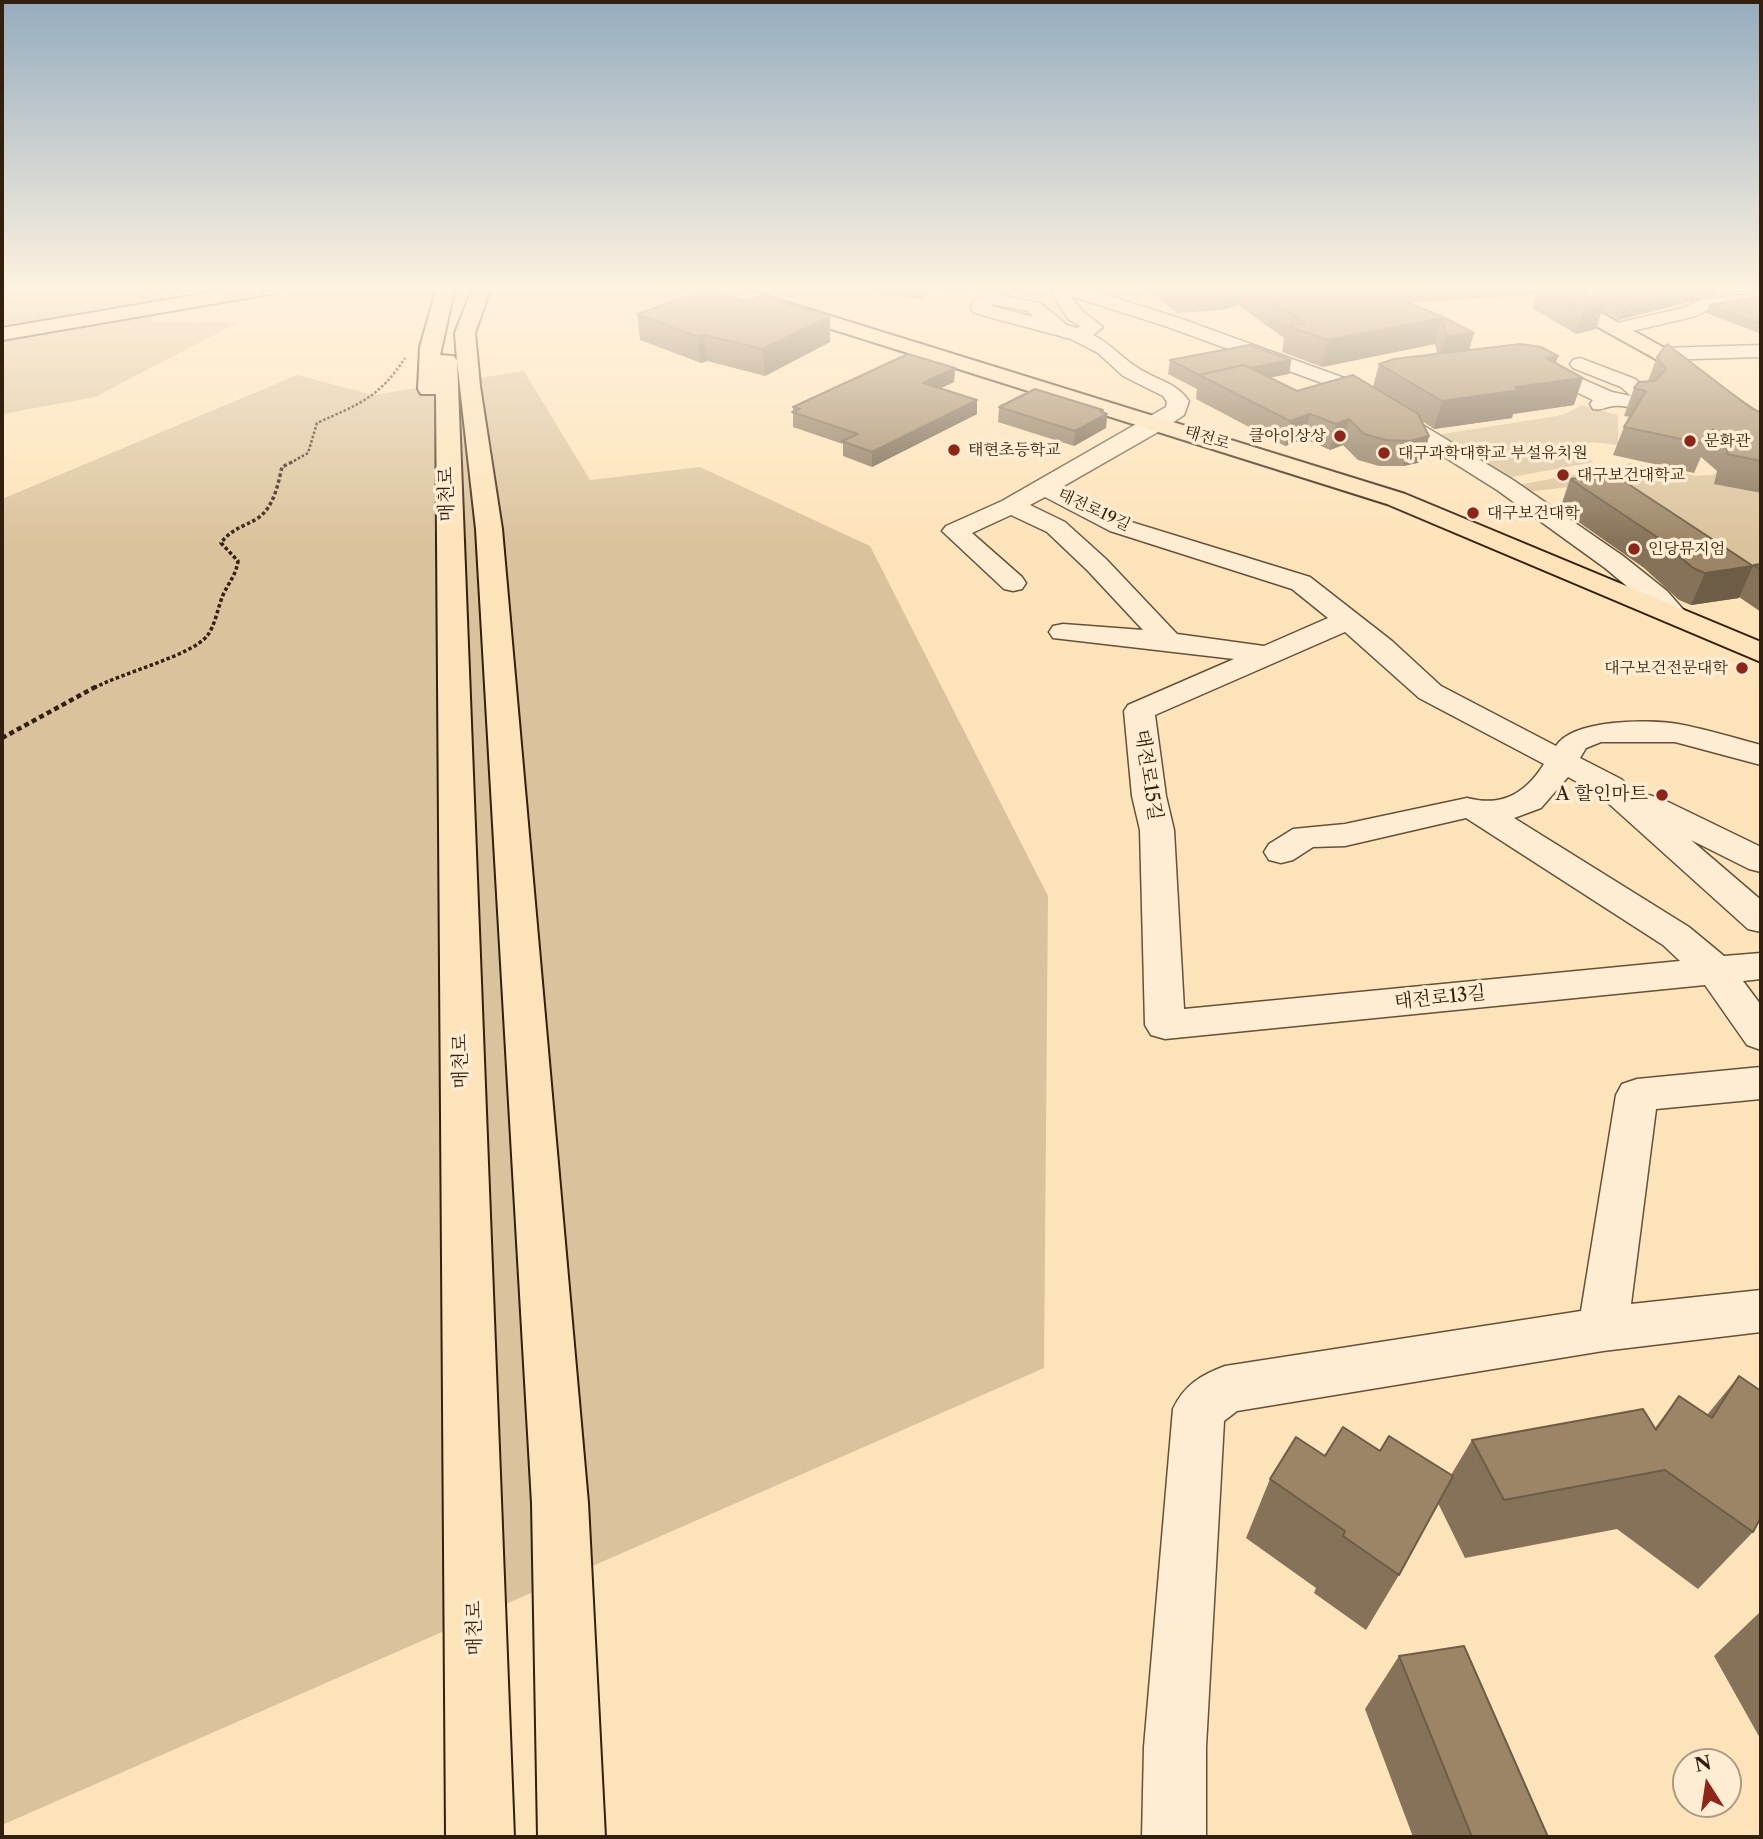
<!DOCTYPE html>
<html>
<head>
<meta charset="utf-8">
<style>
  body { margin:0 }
  #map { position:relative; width:1763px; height:1839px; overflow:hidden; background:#fde3b9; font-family:"Libre Caslon Text",serif }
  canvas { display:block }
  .frame { position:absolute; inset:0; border:4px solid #321f0d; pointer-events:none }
  .north { position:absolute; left:1672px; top:1748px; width:70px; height:70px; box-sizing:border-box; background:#feedd2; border:2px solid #ac9b83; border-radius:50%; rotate:348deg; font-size:19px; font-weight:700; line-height:28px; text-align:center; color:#321f0d }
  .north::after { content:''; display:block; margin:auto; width:24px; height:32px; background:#8f2418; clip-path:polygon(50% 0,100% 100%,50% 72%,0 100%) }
</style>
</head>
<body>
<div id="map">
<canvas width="1763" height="1839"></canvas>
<div class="frame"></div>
<div class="north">N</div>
</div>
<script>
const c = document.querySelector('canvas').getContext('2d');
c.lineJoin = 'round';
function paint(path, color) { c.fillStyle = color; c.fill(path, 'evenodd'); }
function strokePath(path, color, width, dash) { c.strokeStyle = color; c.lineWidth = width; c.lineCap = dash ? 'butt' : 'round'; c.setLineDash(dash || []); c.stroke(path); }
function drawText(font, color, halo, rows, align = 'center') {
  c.font = font + ' "Libre Caslon Text","Noto Serif KR",serif'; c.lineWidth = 7; c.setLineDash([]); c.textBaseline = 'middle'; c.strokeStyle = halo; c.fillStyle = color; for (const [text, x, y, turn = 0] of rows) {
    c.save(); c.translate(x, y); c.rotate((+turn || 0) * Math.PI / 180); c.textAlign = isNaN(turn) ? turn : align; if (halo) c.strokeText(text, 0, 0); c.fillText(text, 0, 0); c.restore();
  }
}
const green = new Path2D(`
  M2 287H132L166 291 151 322 237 323 95 397 2 414Z
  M524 371 590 480 700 467 870 546 1048 896 1044 1368 2 1825V499L297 375 373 395Z
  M1582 405 1618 415V445L1592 442 1573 451 1594 462 1501 479 1436 435 1563 415Z
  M1629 463 1697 476 1720 474 1737 488 1761 493V593L1576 486 1528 492 1517 485 1601 470 1620 469Z`);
const pathFar2 = new Path2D(`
  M290 463 308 453 317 423C359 404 379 398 405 358`);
const pathFar1 = new Path2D(`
  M94 688C121 673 191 656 207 636 215 626 218 607 223 595 229 582 236 575 238 561L221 543C232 528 244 527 258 518 274 507 278 484 282 467L294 461`);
const path = new Path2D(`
  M2 738 97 686`);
const minor = new Path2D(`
  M1064 287H1106L1097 292 1179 318 1347 379 1513 480 1623 556 1667 591 1688 615 1684 621 1674 623 1664 621 1647 603 1605 568 1497 490 1333 387 1165 326 1071 296 1082 311 1103 327 1093 335C1113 345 1120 357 1138 368 1156 380 1176 382 1189 401L1184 415 1165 428 1062 487 1128 521 1310 577 1392 641 1441 686 1556 746C1573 719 1648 719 1678 724 1706 729 1734 738 1761 745V765L1675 742H1601L1586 748 1580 758 1621 779 1641 797 1648 795 1660 798 1761 847V872L1749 869 1691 840 1761 900V932L1748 929 1597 793 1568 777 1541 808 1514 818 1689 927 1724 956 1761 953V979L1743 981 1761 1005V1050L1747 1045 1705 985 1165 1039 1151 1035 1145 1025 1140 830 1132 796 1124 711 1128 705 1234 659 1053 638 1049 632 1053 626 1063 624 1143 630 1088 571 1047 532 1011 515 972 533 1022 577 1026 583 1022 589 1013 591 1004 589 942 531 946 526 1002 501 1166 407 1167 402 1163 396 1123 376 1098 353 1071 339 985 316 973 312 971 308 973 301 990 293 1040 303 1067 325 1077 328 1080 326 1068 319 1052 294ZM993 304 1027 311 1034 317 991 306ZM1045 497 1110 531 1292 589 1328 618 1264 646 1177 634 1106 559 1065 522 1030 505ZM1345 632 1419 698 1544 764C1525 794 1502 807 1467 798L1345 824 1293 829 1269 844 1264 852 1269 860 1281 863 1293 860 1313 847 1345 846 1466 818 1663 945 1680 961 1184 1009 1174 830 1166 796 1155 715Z
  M1761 292V302L1705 311 1696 316 1615 335 1605 329 1608 325 1683 308 1700 300Z
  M1761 345V357L1661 360 1654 358 1651 354 1654 350 1661 348Z
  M1580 358 1635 379 1654 395C1638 418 1635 404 1614 406 1607 406 1603 411 1593 409L1590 404 1593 400 1529 370 1526 366 1529 362H1543L1612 392 1631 396 1621 387 1573 368 1570 364 1573 360Z
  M1761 1067V1099L1656 1109 1631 1304 1761 1290V1332L1603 1351 1237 1411 1224 1421 1206 1747V1837H1142L1144 1747 1173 1409C1184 1385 1201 1375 1225 1366L1581 1311 1616 1095 1622 1084 1637 1079Z`);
const major = new Path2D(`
  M437 287H455L440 355 453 356 457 360 455 333 473 287H491L475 333 480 386 502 529 588 1503 605 1837H538L532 1503 476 529 457 360 514 1837H446L436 394H421L418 389 420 347Z
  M709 287H737L1405 494 1761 642V662L1387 504 711 291Z
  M1531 287H1554L1668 350 1761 416V434L1753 432 1654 358 1533 291Z`);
const highway = new Path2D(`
  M243 287H284L275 293 2 340V328Z`);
const wall = new Path2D(`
  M872 287H1025L1020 292 1014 291 1011 295 991 290H967L964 293 930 289 923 299 879 295Z
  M1144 287H1534L1532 295 1409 303 1474 333 1469 350 1558 356 1556 363 1574 405 1513 414 1512 418 1434 429 1422 421 1429 436 1422 462 1403 466H1379L1358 460 1343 445 1330 450 1305 439 1285 446 1196 399 1197 389 1168 374 1170 360H1291L1289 374 1269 377 1297 391 1373 387 1379 364 1437 354 1435 344 1322 367 1282 352 1284 338 1238 305 1223 310 1177 313Z
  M1539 287H1573L1591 296 1592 290 1716 295 1619 320 1602 311 1596 329 1576 334 1532 308Z
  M1761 296V334L1706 313 1709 305Z
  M746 301 830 316V342L765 376 707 361 701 363 640 340 637 314Z
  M1657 357 1761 413V493L1714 484 1717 471 1701 457 1694 473 1613 455 1624 427 1630 417 1624 416 1634 388 1648 381Z
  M955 368 954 382 941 388 977 400V414L872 467 843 456V444L793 427V407Z
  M999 407 1103 412 1107 414 1106 428 1074 446 998 422Z
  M1570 479 1753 566 1754 565 1761 564V612L1739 597V598L1691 605 1679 600 1644 568 1560 509Z
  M1739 1376 1753 1532 1698 1589 1617 1529 1465 1558 1438 1503 1399 1575 1366 1630 1314 1593 1316 1588 1246 1538 1270 1479 1325 1456 1380 1451 1451 1475 1472 1440 1655 1428 1679 1396 1707 1415Z
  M1761 1611V1740L1714 1656Z
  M1399 1656 1548 1837H1413L1365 1709Z`);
const shadedWall = new Path2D(`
  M923 287H930V289L923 299Z
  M1012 287H1014V291L1011 295Z
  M1227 287H1241L1238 305 1223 310Z
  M1703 287H1719L1716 295 1619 320 1623 307Z
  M1604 303 1596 329 1576 334 1584 308Z
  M830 316V342L765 376 763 349Z
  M1442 318 1435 344 1322 367 1328 340Z
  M1474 333 1466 359 1439 362 1447 336Z
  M704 335 707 361 701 363 698 337Z
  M1558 356 1549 382 1583 378 1574 405 1513 414 1512 418 1434 429 1442 401 1515 387 1546 358Z
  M1291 360 1289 374 1223 387 1204 377Z
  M955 368 954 382 922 397 923 383Z
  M977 400V414L872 467V452Z
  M1103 410 1102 416 1107 414 1106 428 1074 446 1075 431Z
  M1310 414 1305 439 1285 446 1290 421Z
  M1349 419 1343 445 1330 450 1336 424Z
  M1429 436 1422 462 1403 466 1410 441Z
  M1753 566 1739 598 1691 605 1705 573Z`);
const building = new Path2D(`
  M1252 287H1368L1441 316 1474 333 1447 336 1442 318 1328 340 1287 326 1305 323Z
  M1546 287H1573L1604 303 1584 308Z
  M1626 287H1703L1623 307 1592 290Z
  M708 289 746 301 762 296 830 316 763 349 704 335 698 337 637 314Z
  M1761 296V324L1709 305Z
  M1520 344 1541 347 1558 356 1546 358 1583 378 1515 387 1521 390 1442 401 1379 364 1394 359Z
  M1667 344 1748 406 1761 413V461L1727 454 1728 445H1733L1713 429 1706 444 1624 427 1646 391 1634 388 1639 382 1655 381 1666 369 1657 357Z
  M1250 345 1291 360 1250 368 1244 365 1199 375 1170 360Z
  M908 354 955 368 923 383 977 400 872 452 842 441 858 434 792 412 800 409 793 407Z
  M1244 365 1297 391 1353 375 1418 414 1429 436 1410 441 1386 440 1364 434 1349 419 1336 424 1310 414 1290 421 1199 375Z
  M1035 389 1103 410 1100 411 1107 414 1075 431 999 407Z
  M1613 474 1753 566 1705 573 1693 568 1657 537 1570 479Z
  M1761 564V570L1754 565Z
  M1739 1376 1761 1391V1517L1753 1532 1665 1470 1504 1500 1472 1440 1643 1409 1656 1430 1679 1396 1712 1418Z
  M1343 1427 1380 1451 1389 1436 1453 1476 1399 1575 1343 1536 1345 1531 1270 1479 1296 1437 1325 1456Z
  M1464 1646 1548 1837H1472L1399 1656Z`);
const markers = [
  [1340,436,7,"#8f2418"],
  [1690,441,7,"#8f2418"],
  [954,450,7,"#8f2418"],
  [1384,453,7,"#8f2418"],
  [1563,475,7,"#8f2418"],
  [1473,513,7,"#8f2418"],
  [1634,549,7,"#8f2418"],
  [1742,668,7,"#8f2418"],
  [1662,795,7,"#8f2418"]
];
const farPoinames = [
  ["클아이상상",1326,436,"right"],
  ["문화관",1704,441],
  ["태현초등학교",968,450],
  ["대구과학대학교 부설유치원",1398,453],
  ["대구보건대학교",1577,475],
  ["대구보건대학",1487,513],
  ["인당뮤지엄",1648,549],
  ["대구보건전문대학",1728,668,"right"]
];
const farStreetnames = [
  ["태전로",1207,438,17],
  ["태전로19길",1094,510,25]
];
const streetNames = [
  ["매천로",447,494,-91],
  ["태전로15길",1148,775,81],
  ["태전로13길",1440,998,-6],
  ["매천로",461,1061,-91],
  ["매천로",475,1628,-91]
];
const poiNames = [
  ["A 할인마트",1648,795]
];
paint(green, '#dac29c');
strokePath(minor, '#655038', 3);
strokePath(major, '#321f0d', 4);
strokePath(highway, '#321f0d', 4);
strokePath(pathFar2, '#321f0d', 2.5, [2.5, 2]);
strokePath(pathFar1, '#321f0d', 3.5, [3.5, 2.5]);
strokePath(path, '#321f0d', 4.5, [5, 3.5]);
paint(minor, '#feedd2');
paint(major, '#fde3b9');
paint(highway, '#fde3b9');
paint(wall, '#867258');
paint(shadedWall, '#6d5d47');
paint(building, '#9c8566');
strokePath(building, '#6d5d47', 2);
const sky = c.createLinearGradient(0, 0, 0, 544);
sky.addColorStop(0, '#95acbe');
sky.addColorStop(0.53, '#fef2e0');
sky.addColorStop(1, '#fef2e000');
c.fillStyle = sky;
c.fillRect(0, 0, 1763, 544);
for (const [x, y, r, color] of markers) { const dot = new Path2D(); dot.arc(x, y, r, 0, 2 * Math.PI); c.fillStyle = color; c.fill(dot); strokePath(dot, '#feedd2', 2.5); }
drawText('16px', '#321f0d', '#feedd2', farPoinames, 'left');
drawText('16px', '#321f0d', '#feedd2', farStreetnames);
drawText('19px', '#321f0d', '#feedd2', streetNames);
drawText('19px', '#321f0d', '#feedd2', poiNames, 'right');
</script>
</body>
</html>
